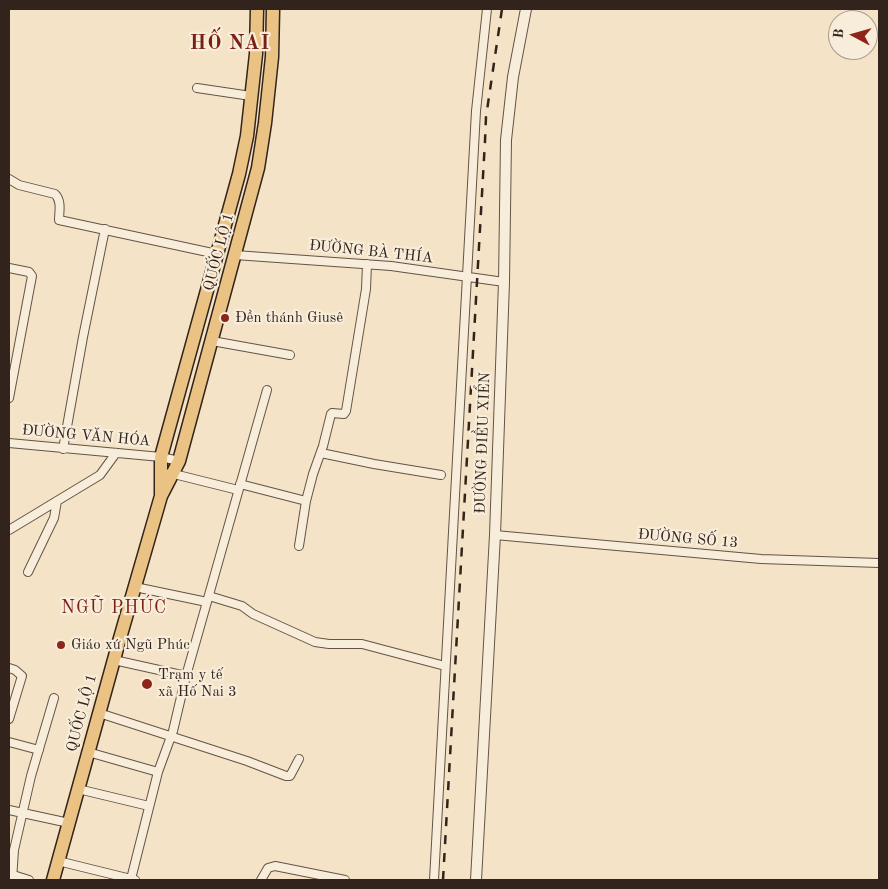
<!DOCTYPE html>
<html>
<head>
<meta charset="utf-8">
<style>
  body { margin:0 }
  #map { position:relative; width:888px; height:889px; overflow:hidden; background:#f4e3c6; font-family:"Old Standard TT",serif }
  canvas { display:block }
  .frame { position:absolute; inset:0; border:10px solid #32241c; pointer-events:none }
  .north { position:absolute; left:828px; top:10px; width:50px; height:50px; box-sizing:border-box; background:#f8edda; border:1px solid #a99d8e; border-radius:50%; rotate:276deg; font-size:14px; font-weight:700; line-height:20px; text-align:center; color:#32241c }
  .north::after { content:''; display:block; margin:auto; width:18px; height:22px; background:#8f2418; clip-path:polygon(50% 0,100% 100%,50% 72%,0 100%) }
</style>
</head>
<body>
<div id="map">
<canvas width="888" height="889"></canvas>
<div class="frame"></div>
<div class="north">B</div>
</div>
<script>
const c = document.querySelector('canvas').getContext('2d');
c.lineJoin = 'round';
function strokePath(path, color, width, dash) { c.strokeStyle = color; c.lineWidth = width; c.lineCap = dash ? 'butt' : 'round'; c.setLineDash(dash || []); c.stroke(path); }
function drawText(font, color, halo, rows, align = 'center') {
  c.font = font + ' "Old Standard TT",serif'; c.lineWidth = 4.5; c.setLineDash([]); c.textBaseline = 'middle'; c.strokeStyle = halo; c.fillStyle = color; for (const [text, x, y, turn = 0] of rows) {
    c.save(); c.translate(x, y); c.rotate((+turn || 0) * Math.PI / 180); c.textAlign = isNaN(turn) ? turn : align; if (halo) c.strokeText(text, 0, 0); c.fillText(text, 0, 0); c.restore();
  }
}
const minor = new Path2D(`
  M197 88 251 96
  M9 179 19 185 55 194C62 201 59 212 59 220L217 254
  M235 255 391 266 504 282
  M9 268 29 272 32 276 9 398
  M212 341 290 355
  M9 443 161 457 179 461
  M63 449 83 337 105 229
  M321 453 374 464 441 475
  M170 473 238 490
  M240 484 306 501
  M9 530 100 475 116 453
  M495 535 761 559 879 563
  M299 546 306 501 313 474 323 446 331 414 332 413 344 414 346 411 366 289 367 264
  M28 572 54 518 57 501
  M135 587 207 602
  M209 596 242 606 253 614 315 642 329 644H362L445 666
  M114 660 186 676
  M9 668 15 670 22 676 9 719
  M99 713 247 761 286 776H290L299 759
  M9 742 39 750
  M88 752 158 772
  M78 789 149 806
  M9 810 69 823
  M58 861 135 880
  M10 874 29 880
  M131 879 158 772 173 731 186 676 267 390
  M12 880 14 850 31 776 54 698
  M261 880 268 868 275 866 345 880
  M434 880 476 111 487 9`);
const tertiary = new Path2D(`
  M476 880 495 535 504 282 506 140 513 77 526 9`);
const trunk = new Path2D(`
  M161 494V457L217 254 239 174 247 136 256 54 257 9
  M53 880 118 645 161 496 179 461 258 168 265 123 272 57 273 9`);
const rail = new Path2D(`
  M443 880 485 141 486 117 502 9`);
const markers = [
  [225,318,5,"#8f2418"],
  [61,645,5,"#8f2418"],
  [147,684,6,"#8f2418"]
];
const streetNames = [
  ["QUỐC LỘ 1",219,252,-75],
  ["ĐƯỜNG BÀ THÍA",371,252,6],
  ["ĐƯỜNG VĂN HÓA",86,436,5],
  ["ĐƯỜNG ĐIỀU XIỂN",483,443,-88],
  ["ĐƯỜNG SỐ 13",688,539,5],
  ["QUỐC LỘ 1",82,713,-75]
];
const poiNames = [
  ["Đền thánh Giusê",235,318],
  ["Giáo xứ Ngũ Phúc",71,645],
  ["Trạm y tế",158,675],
  ["xã Hố Nai 3",158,692]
];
const quarterNames = [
  ["NGŨ PHÚC",114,608]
];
const districtNames = [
  ["HỐ NAI",230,44]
];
strokePath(minor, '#625446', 10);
strokePath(tertiary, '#625446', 12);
strokePath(trunk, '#32241c', 15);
strokePath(minor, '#f8edda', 8);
strokePath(tertiary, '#f8edda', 10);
strokePath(trunk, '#eac283', 12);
strokePath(rail, '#32241c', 2.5, [9, 9]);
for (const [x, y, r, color] of markers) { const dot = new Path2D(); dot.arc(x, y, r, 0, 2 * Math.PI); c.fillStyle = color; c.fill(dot); strokePath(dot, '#f8edda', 2); }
drawText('15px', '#32241c', '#f8edda', streetNames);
drawText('15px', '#32241c', '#f8edda', poiNames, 'left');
c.letterSpacing = '1px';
drawText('18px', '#7a1f14', '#f8edda', quarterNames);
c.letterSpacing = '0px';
c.letterSpacing = '1px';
drawText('bold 20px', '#7a1f14', '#f8edda', districtNames);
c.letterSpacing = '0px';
</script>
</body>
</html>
